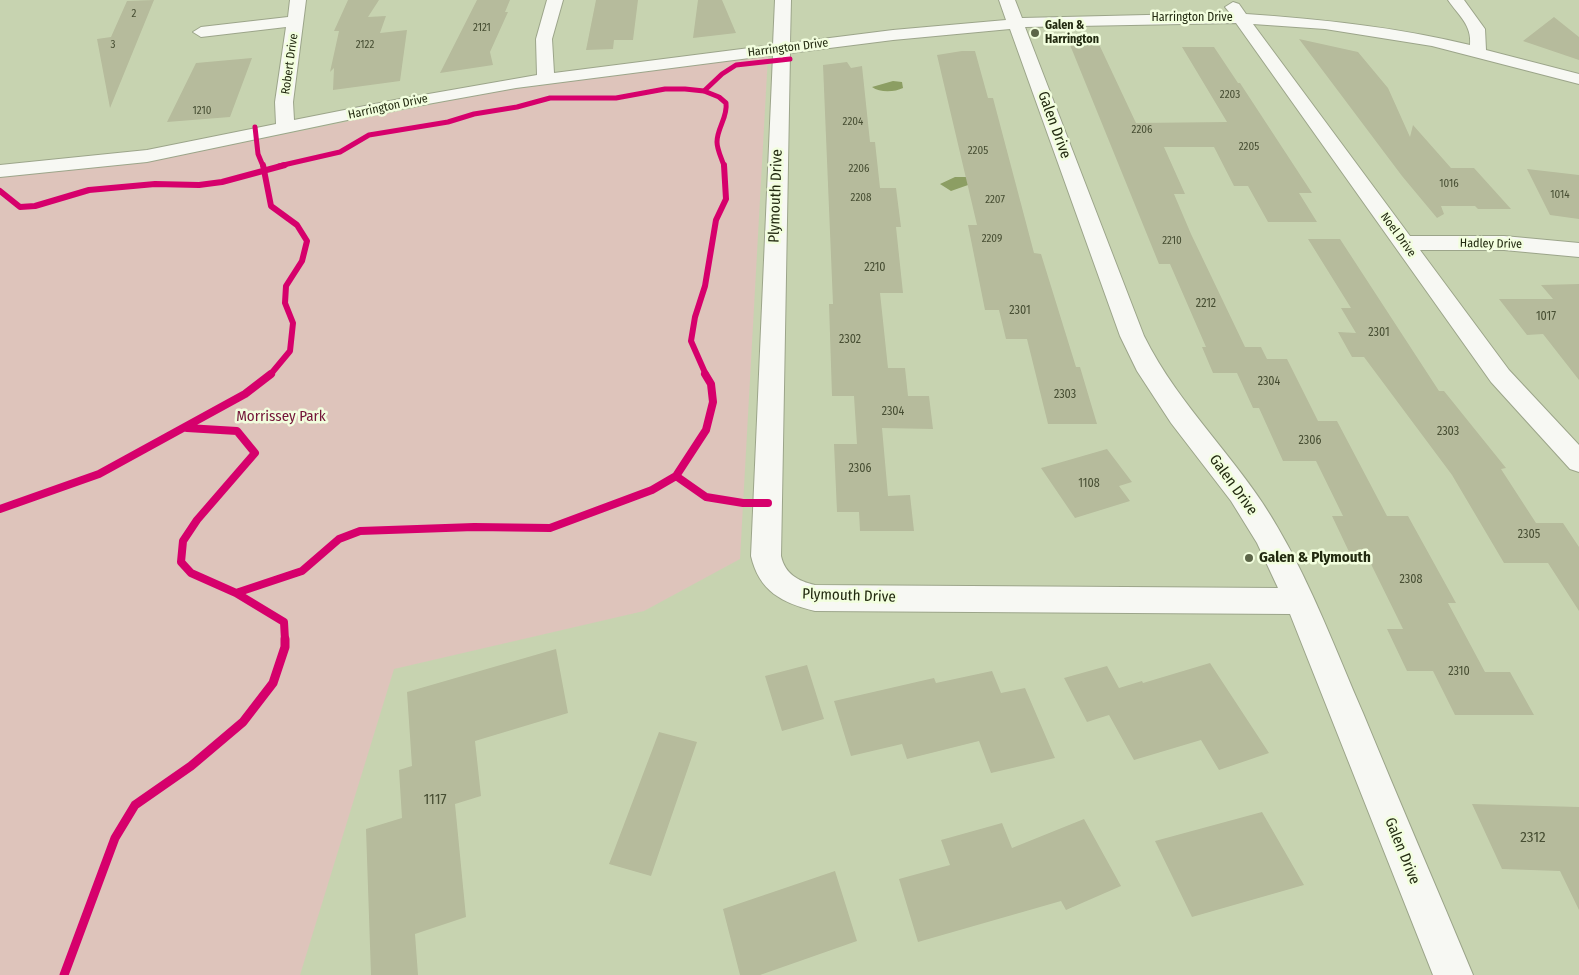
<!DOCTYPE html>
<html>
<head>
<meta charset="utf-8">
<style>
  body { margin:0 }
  canvas { display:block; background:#c7d3b0 }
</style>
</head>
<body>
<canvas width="1579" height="975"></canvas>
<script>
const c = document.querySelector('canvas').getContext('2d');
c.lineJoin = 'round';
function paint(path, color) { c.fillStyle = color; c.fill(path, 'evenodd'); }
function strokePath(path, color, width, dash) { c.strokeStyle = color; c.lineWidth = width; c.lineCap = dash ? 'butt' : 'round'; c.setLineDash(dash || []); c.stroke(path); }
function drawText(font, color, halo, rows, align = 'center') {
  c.font = font + ' "Fira Sans Condensed",sans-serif'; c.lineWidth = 5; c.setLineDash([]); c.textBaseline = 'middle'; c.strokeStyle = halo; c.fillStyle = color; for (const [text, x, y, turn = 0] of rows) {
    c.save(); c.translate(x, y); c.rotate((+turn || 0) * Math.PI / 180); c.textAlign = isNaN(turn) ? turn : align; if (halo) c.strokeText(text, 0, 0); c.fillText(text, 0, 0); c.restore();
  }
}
const green = new Path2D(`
  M768 55 740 559 644 611 394 669 300 975H0V177L143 163 493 92Z`);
const water = new Path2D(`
  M893 81 902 82 903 88C895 92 880 93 872 87Z
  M955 177H968V185L951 191 940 184Z`);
const building = new Path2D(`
  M154 0 110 108 97 39 111 37 127 1Z
  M348 0H379L368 17 386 16 380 33 407 30 400 81 333 90 334 68 330 72 339 31H334Z
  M477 0H510L505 12H508L490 52 493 65 440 73Z
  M596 0H638L633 40H614L613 49 586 50Z
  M698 0H722L736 33 693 38Z
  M1554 17 1579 37V60L1523 41Z
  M1299 39 1358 52 1388 88 1410 137 1413 125 1451 168H1474L1511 209H1478L1475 206H1441L1444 214 1437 218 1402 176Z
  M1068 40H1097L1136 123 1227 122 1182 47H1214L1238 83H1240L1312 193H1299L1317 222H1268L1248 186H1234L1214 147H1164L1185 194H1174L1191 234 1245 347H1261L1267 359H1287L1318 421H1337L1387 516H1408L1456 603H1448L1485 672H1510L1534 715H1455L1433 671H1407L1387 629H1403L1367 556H1351L1332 516H1343L1316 461H1283L1259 408H1253L1237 373H1213L1202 347H1206L1170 264H1159Z
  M962 51H975L988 98H993L1034 253 1041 254 1076 367H1080L1097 424H1048L1027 339H1006L999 310H985L968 225H977L937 55Z
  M252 58 230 117 167 122 196 63Z
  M847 62 851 68 862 66 870 142H875L880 188H896L901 227H896L903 293H880L888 368H905L908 396H929L933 429 882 428 888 496 910 495 914 531H860L859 512H837L834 444H857L854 396H832L829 304H833L823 65Z
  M1527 169 1579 175V219L1550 215Z
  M1308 239H1340L1439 391H1444L1506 468 1501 469 1536 523H1563L1579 547V611L1548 563H1504L1452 475 1364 357H1352L1338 332 1356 333 1341 308H1351Z
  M1579 284V380L1543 334 1527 335 1499 299H1553L1541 285Z
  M1107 449 1132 482 1119 486 1130 501 1075 518 1041 468Z
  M556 649 568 713 475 741 481 796 455 804 466 917 415 934 418 975H371L366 829 402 818 399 770 412 766 407 692Z
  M1210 663 1269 753 1219 770 1201 740 1134 760 1109 715 1087 722 1064 678 1107 666 1119 688 1142 681 1143 683Z
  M807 665 824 719 782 731 765 676Z
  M992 671 1001 693 1025 688 1055 758 991 773 979 741 907 759 902 744 851 756 834 701 934 678 936 683Z
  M659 732 697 742 651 876 609 864Z
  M1472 804 1579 807V910L1560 871 1502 869Z
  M1262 812 1304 885 1192 917 1155 841Z
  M1084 819 1121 886 1066 910 1061 901 918 942 899 879 950 865 941 840 1002 823 1012 848Z
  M835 871 857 941 760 975H740L723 909Z`);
const minor = new Path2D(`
  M290 0H306L293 102 294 120 400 99 537 75 536 39 547 0H563L552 39 554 73 773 45 775 0H791L790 43 893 30 1006 20 999 0H1015L1022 18 1230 13 1225 7 1233 2 1239 4 1246 14C1321 19 1396 27 1470 45 1472 25 1459 16 1448 0H1464L1485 29 1486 50 1579 74V84L1432 46 1325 29 1253 24 1410 236H1504L1579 243V257L1504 250H1420L1509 370 1579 445V472L1570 469 1491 382 1236 23 1025 27 1144 336C1179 407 1239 459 1278 528 1312 586 1336 651 1363 713 1399 801 1437 888 1473 975H1433L1290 614 815 611C782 603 759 591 751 556L773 55 516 88 400 109 147 162 0 177V165L147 150 276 124 275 102 286 27 201 37 193 32 201 27 288 17ZM1010 29 1120 336 1137 371 1171 423 1231 501 1257 543 1278 588 815 585C798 581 785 574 781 556L790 53 893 40Z`);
const cyclewayFar3 = new Path2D(`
  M704 91 722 74 736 65 790 59
  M255 127 258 154 263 166
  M279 166 340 152 369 135 448 122 474 114 517 107 550 98H616L665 89H685L704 91 719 97 726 103C728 117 717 128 717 142 717 150 722 159 724 166`);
const cyclewayFar2 = new Path2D(`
  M263 165 271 206 297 225 307 241 302 261 286 286 285 303 293 323 290 351 270 375
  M0 191 20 207 35 206 89 190 155 184 199 185 222 182 285 165
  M706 375 691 341 695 317 705 286 716 220 726 199 724 165`);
const cyclewayFar1 = new Path2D(`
  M187 428 237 431 255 453 197 520 183 541 181 562 191 573 236 593 284 622 285 640
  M676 476 706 497 743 503H768
  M0 509 99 474 245 394 271 374
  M236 593 302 571 339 539 360 531 474 527 550 528 652 490 676 476 706 430 713 402 711 384 705 374`);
const cycleway = new Path2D(`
  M64 975 115 838 135 805 191 766 243 722 273 683 285 647V639`);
const markers = [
  [1035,33,5,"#5c6548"],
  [1249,558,5,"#5c6548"]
];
const farNumbernames = [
  ["2",134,14],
  ["2121",482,28],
  ["3",113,45],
  ["2122",365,45],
  ["2203",1230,95],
  ["1210",202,111],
  ["2204",853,122],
  ["2206",1142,130],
  ["2205",1249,147],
  ["2205",978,151],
  ["2206",859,169],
  ["1016",1449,184],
  ["1014",1560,195],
  ["2208",861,198],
  ["2207",995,200],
  ["2209",992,239],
  ["2210",1172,241]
];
const farStreetnames = [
  ["Harrington Drive",1192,18],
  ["Harrington Drive",788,48,-7],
  ["Robert Drive",290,64,-82],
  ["Harrington Drive",388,107,-12],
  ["Noel Drive",1398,235,54],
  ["Hadley Drive",1491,244,1]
];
const farPoinames = [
  ["Galen &",1045,26],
  ["Harrington",1045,40]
];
const numberNames = [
  ["2210",875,268],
  ["2212",1206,304],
  ["2301",1020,311],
  ["1017",1546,317],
  ["2301",1379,333],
  ["2302",850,340],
  ["2304",1269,382],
  ["2303",1065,395],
  ["2304",893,412],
  ["2303",1448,432],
  ["2306",1310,441],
  ["2306",860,469],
  ["1108",1089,484],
  ["2305",1529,535],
  ["2308",1411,580],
  ["2310",1459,672]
];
const streetNames = [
  ["Galen Drive",1054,125,70],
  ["Plymouth Drive",776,196,-88],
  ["Galen Drive",1233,485,54],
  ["Plymouth Drive",849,596,2],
  ["Galen Drive",1402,851,68]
];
const parkNames = [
  ["Morrissey Park",281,417]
];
const poiNames = [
  ["Galen & Plymouth",1259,558]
];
const nearNumbernames = [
  ["1117",435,800],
  ["2312",1533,838]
];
paint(green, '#dec4bb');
paint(water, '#8c9e63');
paint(building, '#b6bb9c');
strokePath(minor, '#9ca58a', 2);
paint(minor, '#f7f8f3');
strokePath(cyclewayFar3, '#d6006c', 5);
strokePath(cyclewayFar2, '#d6006c', 6);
strokePath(cyclewayFar1, '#d6006c', 8);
strokePath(cycleway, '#d6006c', 9);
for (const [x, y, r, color] of markers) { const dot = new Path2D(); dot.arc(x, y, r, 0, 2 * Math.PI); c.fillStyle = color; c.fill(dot); strokePath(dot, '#f2fede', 2); }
drawText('11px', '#474e33', null, farNumbernames);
drawText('12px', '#222a10', '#f2fede', farStreetnames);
drawText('bold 12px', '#222a10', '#f2fede', farPoinames, 'left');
drawText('12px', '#474e33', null, numberNames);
drawText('15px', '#222a10', '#f2fede', streetNames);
drawText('15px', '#731538', '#f2fede', parkNames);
drawText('bold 15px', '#222a10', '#f2fede', poiNames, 'left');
drawText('15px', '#474e33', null, nearNumbernames);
</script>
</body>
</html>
